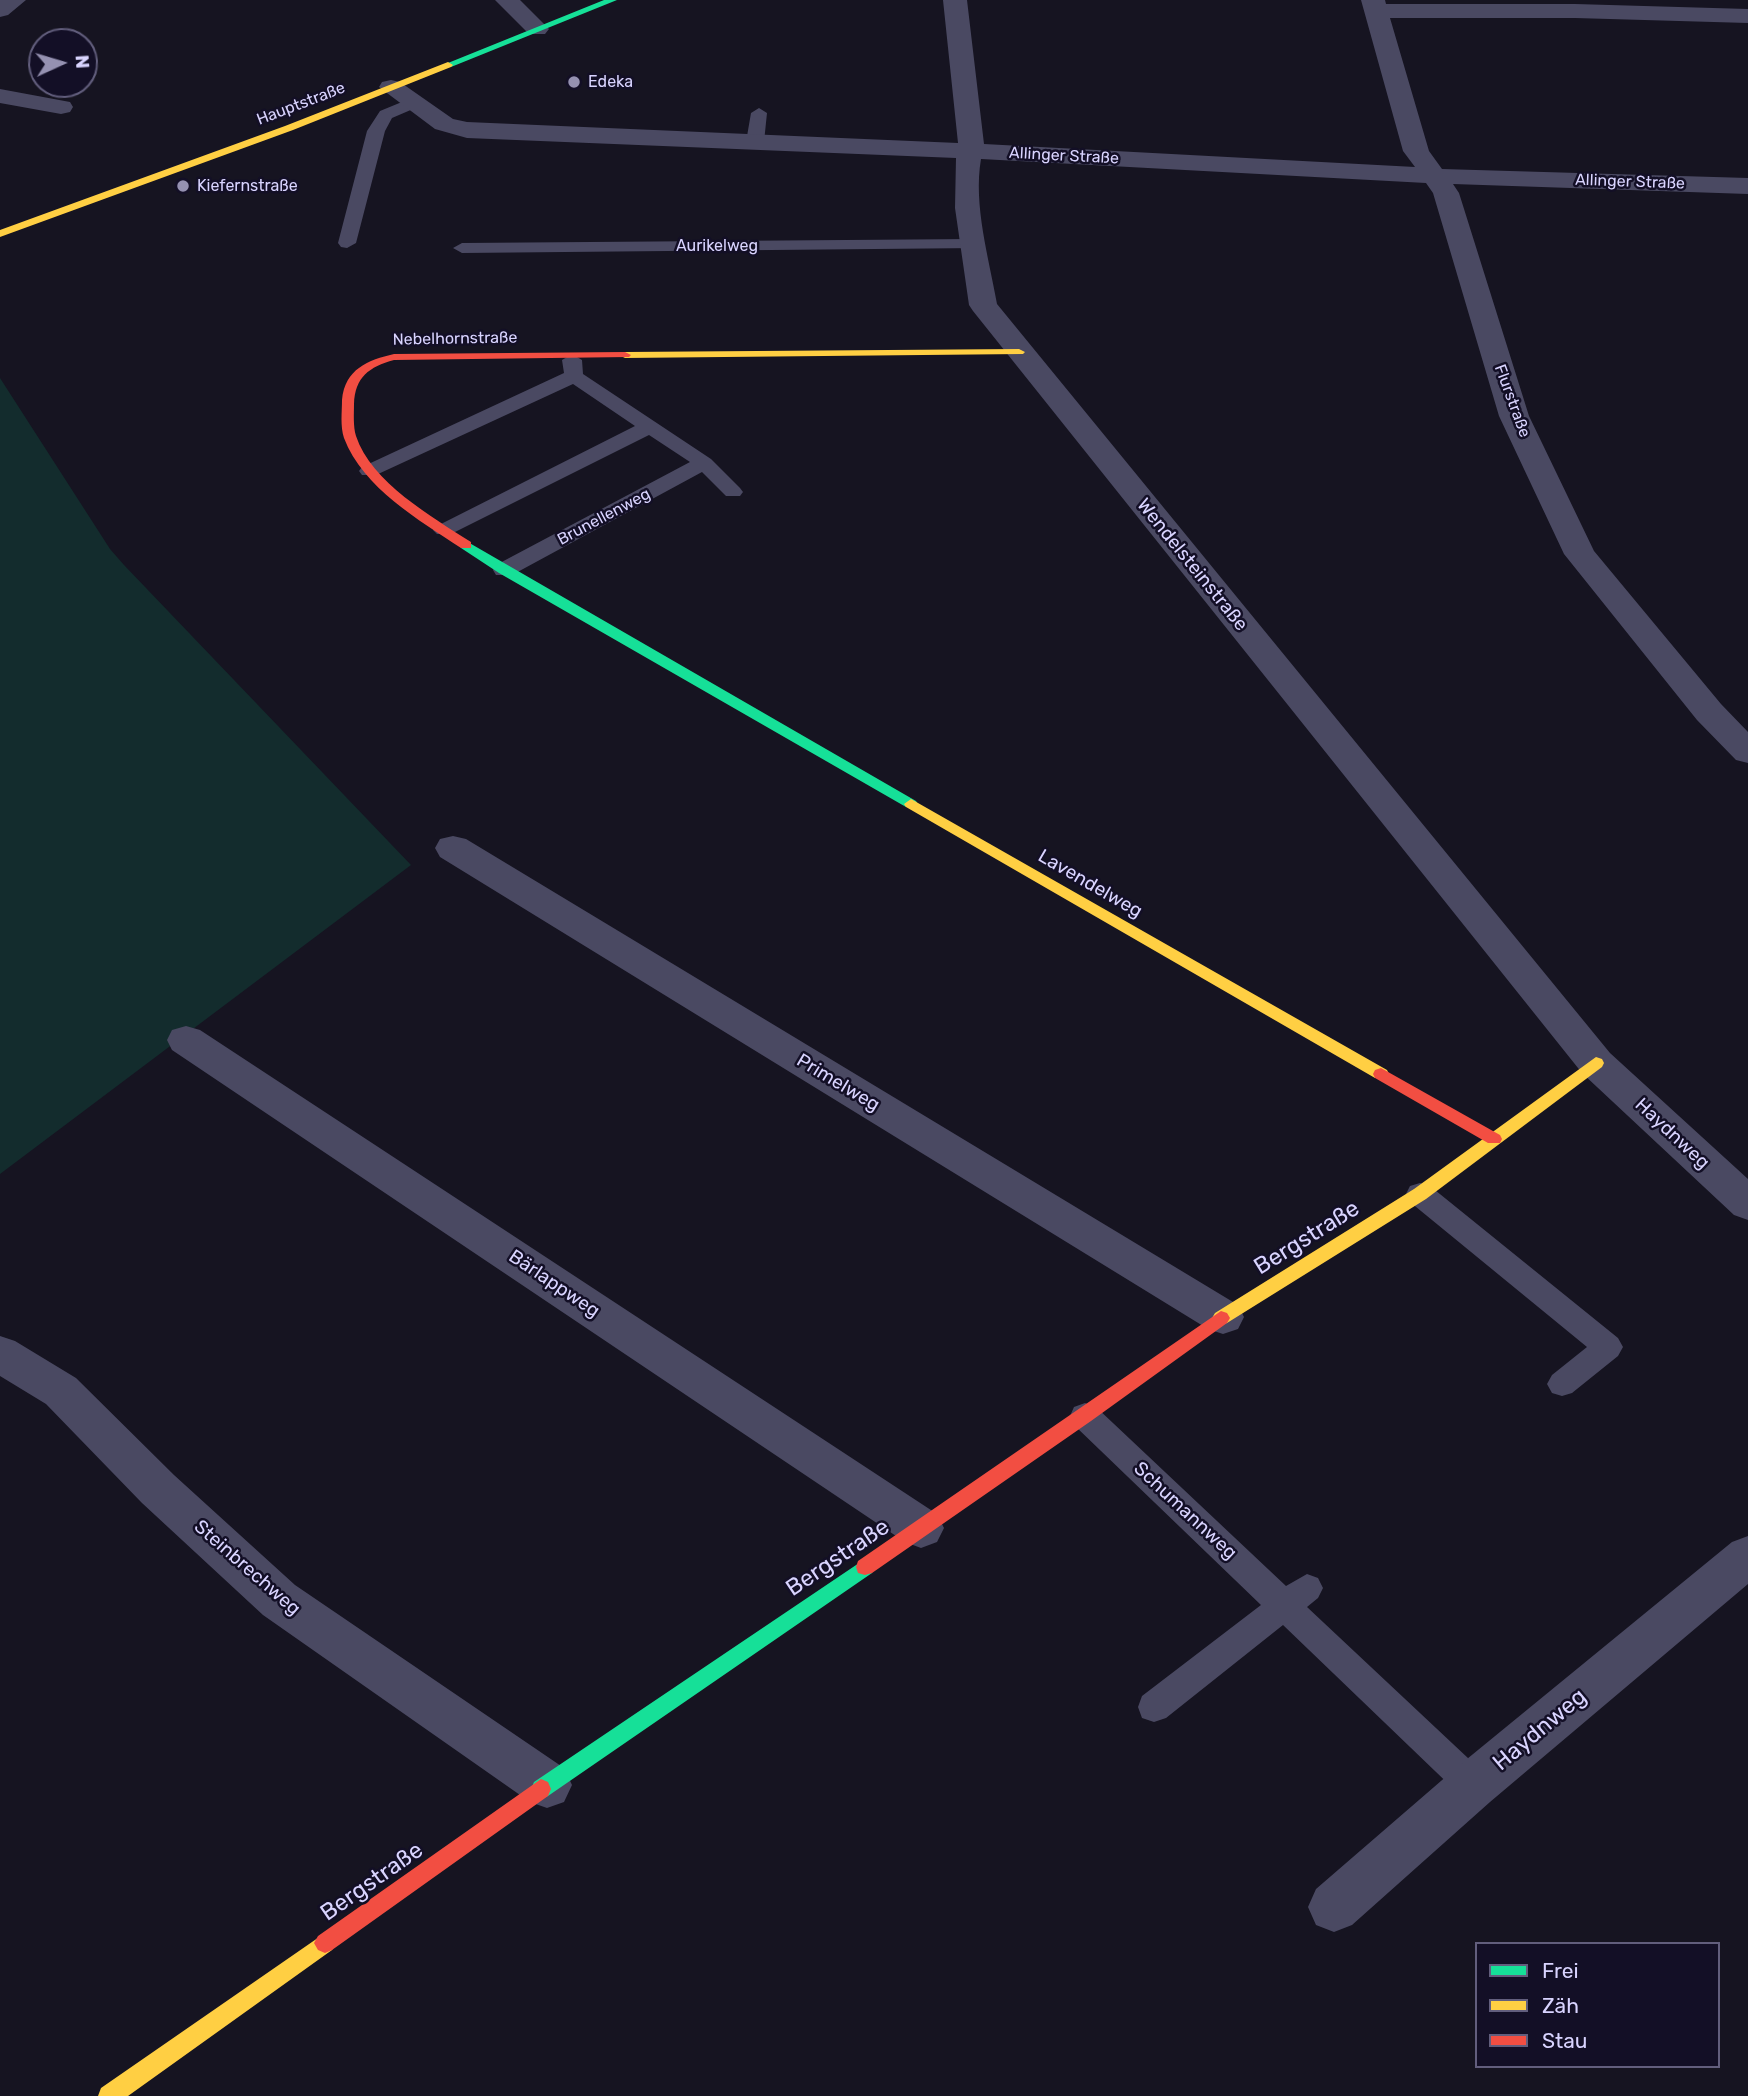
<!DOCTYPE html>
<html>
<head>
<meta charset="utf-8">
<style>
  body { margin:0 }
  #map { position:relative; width:1748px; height:2096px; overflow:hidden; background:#161421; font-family:Rubik,sans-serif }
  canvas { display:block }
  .legend { position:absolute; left:1475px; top:1942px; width:245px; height:126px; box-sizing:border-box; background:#130f26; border:2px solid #625e7d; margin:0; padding:9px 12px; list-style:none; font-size:21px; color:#d9d4ff }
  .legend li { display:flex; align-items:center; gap:14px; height:35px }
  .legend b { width:35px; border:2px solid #625e7d }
  .north { position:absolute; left:28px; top:28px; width:70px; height:70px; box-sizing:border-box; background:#130f26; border:2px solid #625e7d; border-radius:50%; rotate:86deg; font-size:19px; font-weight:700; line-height:28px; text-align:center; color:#d9d4ff }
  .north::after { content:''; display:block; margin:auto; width:24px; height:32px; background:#9591b1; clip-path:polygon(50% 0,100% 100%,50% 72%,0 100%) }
</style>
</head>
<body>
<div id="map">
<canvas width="1748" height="2096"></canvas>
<ul class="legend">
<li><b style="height:9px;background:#16e098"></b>Frei</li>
<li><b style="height:9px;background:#ffcf43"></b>Zäh</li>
<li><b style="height:9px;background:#f24e42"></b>Stau</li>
</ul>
<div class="north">N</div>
</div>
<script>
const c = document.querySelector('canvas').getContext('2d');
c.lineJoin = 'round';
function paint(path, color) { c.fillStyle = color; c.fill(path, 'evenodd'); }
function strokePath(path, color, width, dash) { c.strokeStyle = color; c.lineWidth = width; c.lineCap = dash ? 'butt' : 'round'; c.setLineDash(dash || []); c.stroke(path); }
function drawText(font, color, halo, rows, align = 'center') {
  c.font = font + ' Rubik,sans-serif'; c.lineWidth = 5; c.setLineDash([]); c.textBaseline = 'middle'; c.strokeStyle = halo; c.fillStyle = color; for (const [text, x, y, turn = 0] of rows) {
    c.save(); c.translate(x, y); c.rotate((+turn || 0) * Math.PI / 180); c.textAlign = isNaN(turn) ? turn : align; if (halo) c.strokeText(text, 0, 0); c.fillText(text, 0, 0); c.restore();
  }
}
const green = new Path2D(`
  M0 378 110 549 124 565 411 865 0 1174Z`);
const lane = new Path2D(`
  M414 97 420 98 422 102 420 106 392 118 385 131 356 243 347 248 341 247 338 243 367 131 380 111Z
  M759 108 767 113 764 142 755 147 746 142 751 113Z
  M973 239 979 240 982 244 979 248 462 253 453 248 462 243Z
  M572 354 582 360 583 374 711 459 740 488 743 492 740 496H726L702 472 512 575H496L493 570 496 565 690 462 649 435 451 534H437L433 530 437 526 635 426 573 384 376 475H362L359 471 362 467 564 373 562 360Z
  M1420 1183 1430 1186 1618 1338 1623 1347 1618 1356 1572 1393 1562 1396 1552 1393 1547 1384 1552 1375 1587 1347 1410 1202 1406 1194 1410 1186Z
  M1085 1403 1096 1407 1286 1586 1307 1574 1318 1578 1323 1588 1318 1598 1307 1607 1485 1774 1490 1785 1485 1796 1473 1801 1461 1796 1283 1625 1166 1718 1154 1722 1142 1718 1138 1707 1142 1696 1261 1605 1074 1425 1070 1416 1074 1407Z`);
const street = new Path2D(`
  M0 0H26L8 15 0 17Z
  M495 0H520L549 29 545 34H529Z
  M943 0H967L984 144 1415 167 1403 151 1361 0H1385L1386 4H1575L1748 9V23L1575 18H1390L1429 151 1442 169 1748 178V194L1453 184 1459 193 1529 416 1594 551 1721 704 1748 732V763L1736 760 1697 720 1564 554 1499 416 1433 193 1426 183 981 159C973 205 989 258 997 304L1610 1053 1748 1179V1220L1734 1215 1582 1073 973 311 969 305 955 208 956 158 467 138 435 129 379 87 382 82 391 80 400 82 453 119 467 122 958 143Z
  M0 89 70 102 73 107 70 112 61 114 0 103Z
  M453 836 466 839 1238 1305 1244 1317 1238 1329 1223 1334 1208 1329 440 857 435 848 440 839Z
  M186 1026 200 1030 937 1514 944 1528 937 1542 921 1548 905 1542 172 1050 167 1040 172 1030Z
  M0 1336 15 1341 76 1378 174 1475 295 1585 564 1768 572 1785 564 1802 547 1808 530 1802 263 1615 142 1503 46 1404 0 1376Z
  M1748 1536V1584L1490 1802 1352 1925 1334 1932 1316 1925 1308 1907 1316 1889 1456 1768 1732 1542Z`);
const fast = new Path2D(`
  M604 0H617L451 67 443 65Z
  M466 541 916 801 918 804 916 807H906L499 573 461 548 460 545Z
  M865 1559 872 1561 874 1567 872 1573 548 1796 541 1799 534 1796 531 1789 534 1782Z`);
const slow = new Path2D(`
  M448 62 453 65 451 67 293 130 0 237V230L285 126Z
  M1019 349 1025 352 1023 354 625 358 619 355 625 352Z
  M911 799 1387 1070 1389 1074 1387 1078H1375L906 807 904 804Z
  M1596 1057 1602 1059 1604 1063 1602 1067 1426 1199 1227 1323 1221 1325 1215 1323 1212 1318 1215 1313 1414 1189Z
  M325 1933 332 1936 336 1943 332 1950 128 2096H98L101 2088Z`);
const jam = new Path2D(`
  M625 352 631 355 629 357 394 360C369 367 355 377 354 404 354 414 353 426 356 436 371 482 432 517 471 542V548H461C419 520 363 488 344 438 340 426 342 412 342 400 345 369 368 360 394 354Z
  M1381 1068 1500 1135 1502 1139 1500 1143H1488L1375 1078 1373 1074 1375 1070Z
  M1221 1311 1227 1313 1230 1318 1227 1323 1091 1421 872 1573 865 1575 858 1573 856 1567 858 1561Z
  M541 1779 548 1782 551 1789 548 1796 332 1950 325 1953 318 1950 314 1943 318 1936Z`);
const markers = [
  [574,82,7,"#9591b1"],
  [183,186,7,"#9591b1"]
];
const farPoinames = [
  ["Edeka",588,82],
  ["Kiefernstraße",197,186]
];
const farStreetnames = [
  ["Hauptstraße",301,104,-21],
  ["Allinger Straße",1064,156,3],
  ["Allinger Straße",1630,182,2],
  ["Aurikelweg",717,246],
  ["Nebelhornstraße",455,339,-1],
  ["Flurstraße",1512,401,70],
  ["Brunellenweg",604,517,-28]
];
const streetNames = [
  ["Wendelsteinstraße",1192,565,51],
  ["Lavendelweg",1090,884,30],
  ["Primelweg",838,1083,31],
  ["Haydnweg",1672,1134,43],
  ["Bärlappweg",554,1284,34],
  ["Schumannweg",1185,1511,43],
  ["Steinbrechweg",247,1568,41]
];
const nearStreetnames = [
  ["Bergstraße",1307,1238,-32],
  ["Bergstraße",838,1558,-34],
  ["Haydnweg",1540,1730,-40],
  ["Bergstraße",372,1882,-35]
];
paint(green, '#132c2d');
paint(lane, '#4a4962');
paint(street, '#4a4962');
paint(fast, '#16e098');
paint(slow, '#ffcf43');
paint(jam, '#f24e42');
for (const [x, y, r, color] of markers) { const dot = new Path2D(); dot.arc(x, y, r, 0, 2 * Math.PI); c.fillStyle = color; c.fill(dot); strokePath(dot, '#130f26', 2.5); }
drawText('16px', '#d9d4ff', '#130f26', farPoinames, 'left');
drawText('16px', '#d9d4ff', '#130f26', farStreetnames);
drawText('19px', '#d9d4ff', '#130f26', streetNames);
drawText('23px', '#d9d4ff', '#130f26', nearStreetnames);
</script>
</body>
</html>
